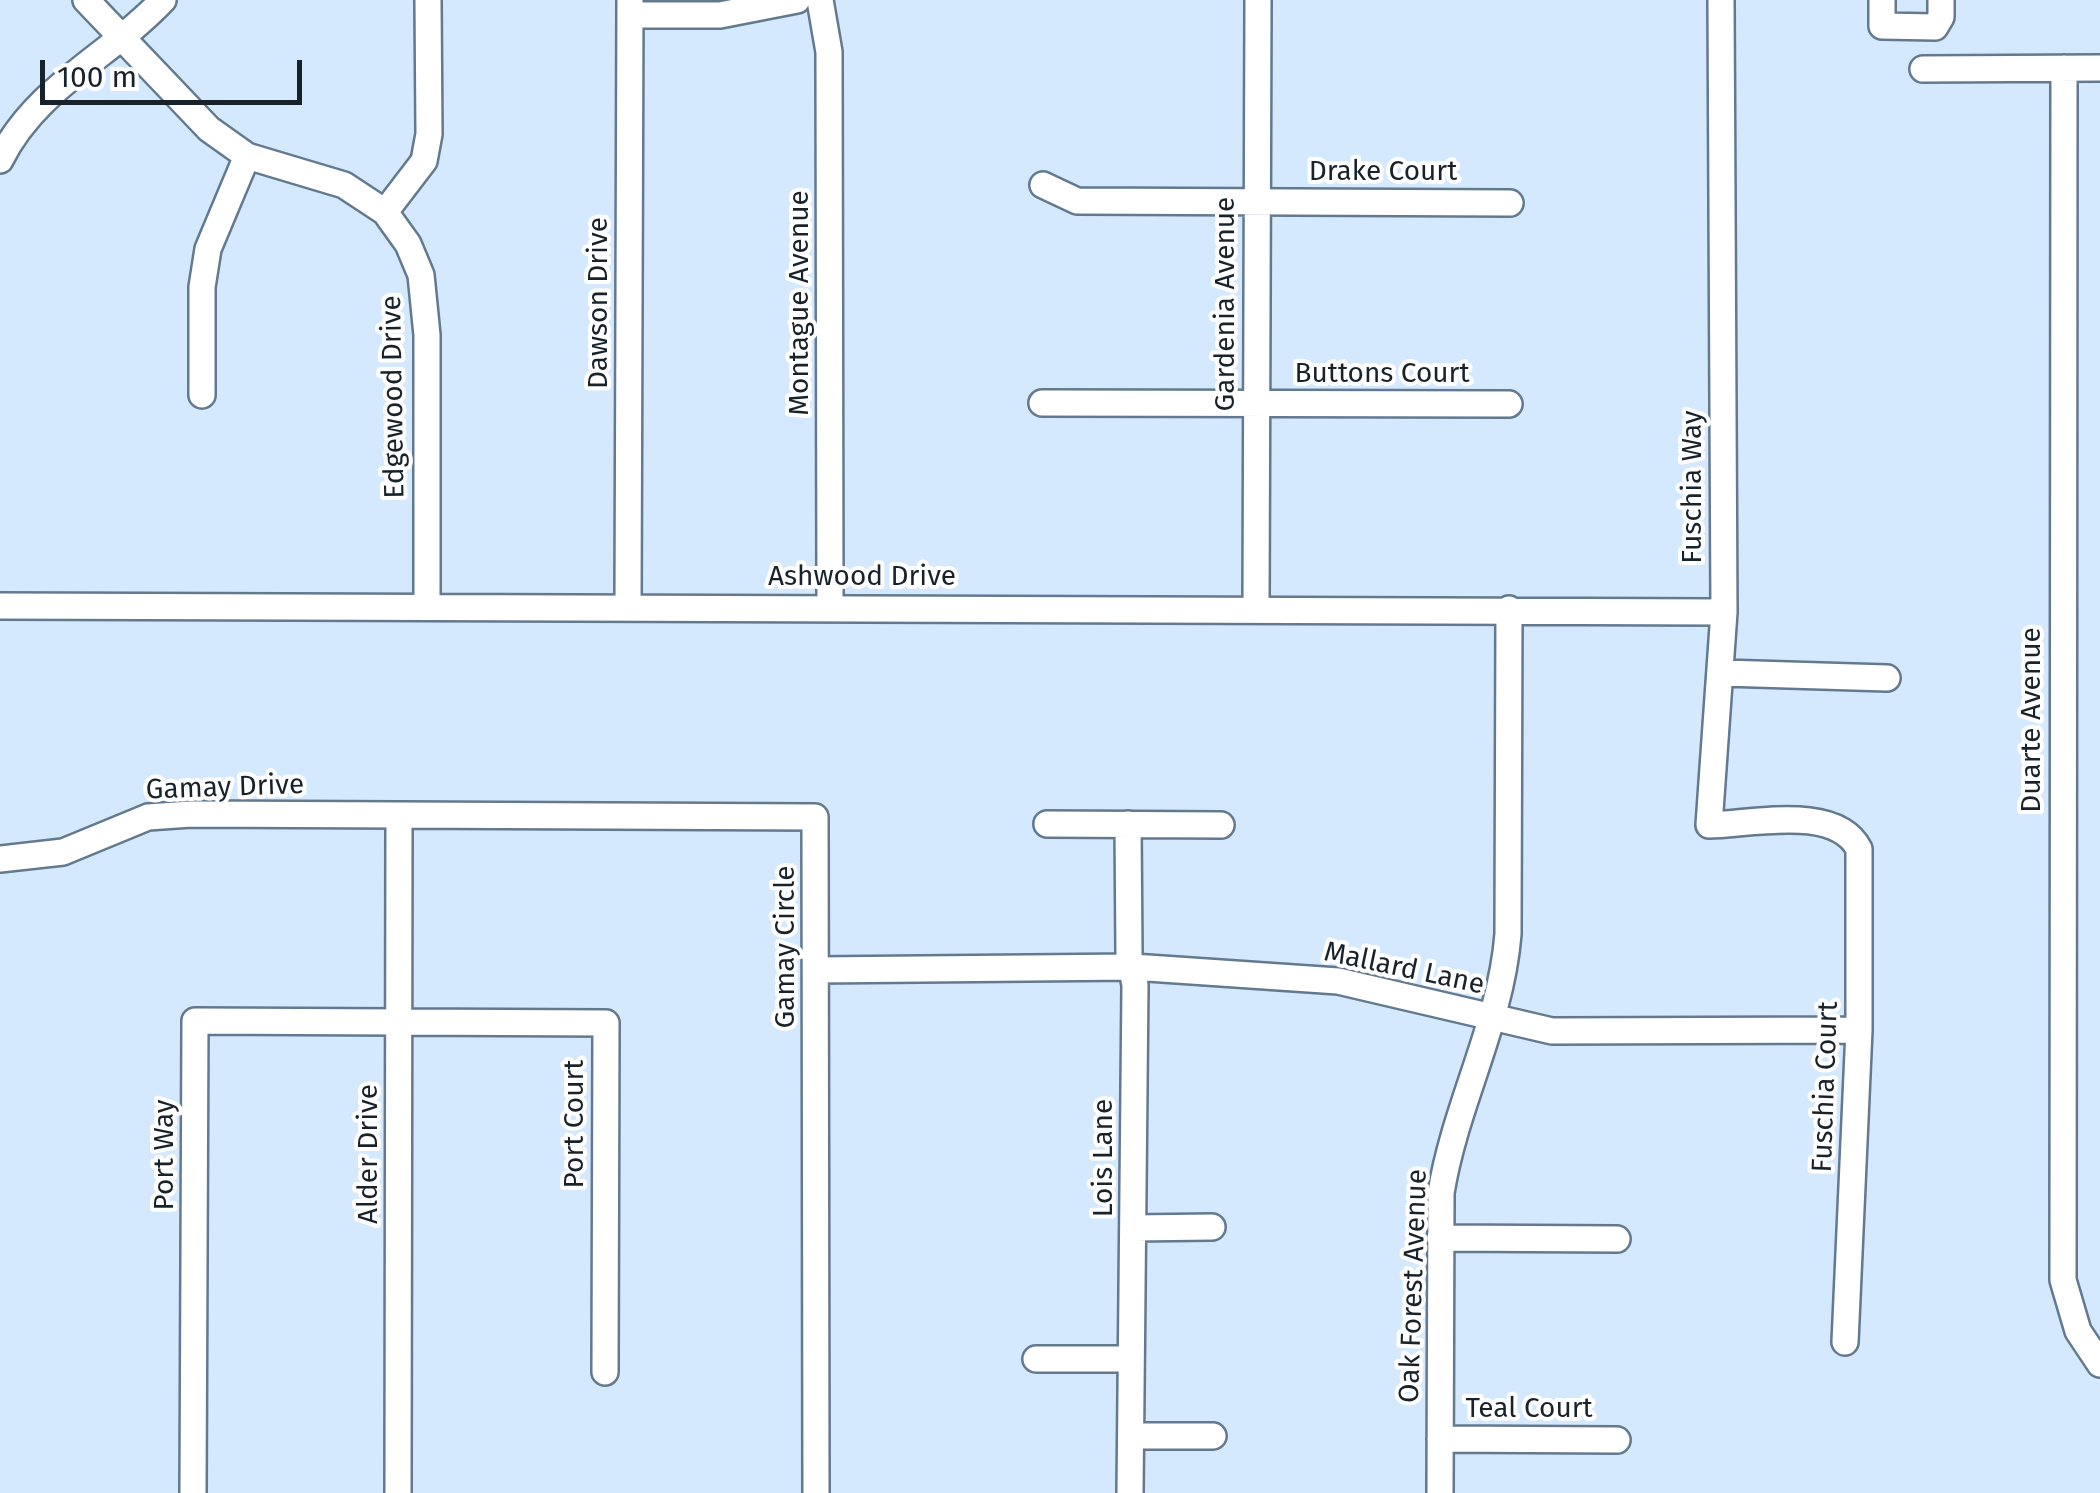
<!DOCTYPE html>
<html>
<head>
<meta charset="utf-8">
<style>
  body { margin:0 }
  #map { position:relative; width:2100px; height:1493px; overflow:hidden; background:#d5e9fe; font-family:"Fira Sans",sans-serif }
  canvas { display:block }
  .scale { position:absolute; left:40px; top:60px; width:262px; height:45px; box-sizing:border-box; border:5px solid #18222b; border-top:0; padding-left:12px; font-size:30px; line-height:35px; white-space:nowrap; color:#18222b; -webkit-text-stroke:8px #fff; paint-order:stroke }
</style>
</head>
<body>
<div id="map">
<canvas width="2100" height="1493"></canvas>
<div class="scale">100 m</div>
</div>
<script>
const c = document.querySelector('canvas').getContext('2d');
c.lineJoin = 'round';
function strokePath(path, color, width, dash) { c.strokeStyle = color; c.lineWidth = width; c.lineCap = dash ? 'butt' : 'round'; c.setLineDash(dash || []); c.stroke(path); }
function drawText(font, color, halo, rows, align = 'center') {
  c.font = font + ' "Fira Sans",sans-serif'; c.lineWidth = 8; c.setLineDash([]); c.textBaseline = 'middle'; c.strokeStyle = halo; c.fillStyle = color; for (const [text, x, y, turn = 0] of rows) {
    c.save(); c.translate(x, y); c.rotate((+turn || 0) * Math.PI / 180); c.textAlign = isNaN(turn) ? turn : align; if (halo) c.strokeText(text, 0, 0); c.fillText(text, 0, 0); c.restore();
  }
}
const minor = new Path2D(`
  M86 0 209 129 247 156 344 185 385 212 408 244 421 275 427 335V606
  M820 0 829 52 830 607
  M1721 0 1724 612 1709 825C1752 824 1836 804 1859 849V1030L1845 1342
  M1882 0V26L1935 27 1941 17V0
  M630 15H720L797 0
  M2064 68 2063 1280 2078 1331 2100 1364
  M1923 69 2100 68
  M0 160C36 87 110 56 163 0
  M1043 185 1077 201 1510 203
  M385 212 424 161 429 134 428 0
  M202 395V287L208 249 247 156
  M1042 403 1509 404
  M0 606 1724 612
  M628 607 630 0
  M1256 608 1258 0
  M1723 673 1887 678
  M1047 824 1221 825
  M1128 824 1129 955 1135 985 1130 1493
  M0 859 63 852 148 817 191 814 815 817 816 1493
  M817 970 1133 967 1338 981 1552 1031 1859 1030
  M1134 1228 1212 1227
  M1440 1238 1617 1239
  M1036 1359H1130
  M1131 1436H1213
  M1440 1439 1617 1440
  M193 1493 195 1021 606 1023 605 1372
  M398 1493 399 815
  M1440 1493 1441 1193C1455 1105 1501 1024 1508 934L1509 609`);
const streetNames = [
  ["Drake Court",1383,172],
  ["Dawson Drive",599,303,-90],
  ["Montague Avenue",800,303,-90],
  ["Gardenia Avenue",1226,304,-90],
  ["Buttons Court",1382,374],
  ["Edgewood Drive",394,397,-91],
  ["Fuschia Way",1693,487,-90],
  ["Ashwood Drive",862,577],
  ["Duarte Avenue",2032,720,-90],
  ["Gamay Drive",225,788,-2],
  ["Gamay Circle",786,947,-90],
  ["Mallard Lane",1404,969,12],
  ["Fuschia Court",1826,1087,-88],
  ["Port Court",575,1124,-90],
  ["Alder Drive",369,1154,-90],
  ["Port Way",165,1155,-90],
  ["Lois Lane",1104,1158,-90],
  ["Oak Forest Avenue",1414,1286,-88],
  ["Teal Court",1529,1409]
];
strokePath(minor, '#627990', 30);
strokePath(minor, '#fff', 25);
drawText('28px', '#18222b', '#fff', streetNames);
</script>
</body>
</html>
